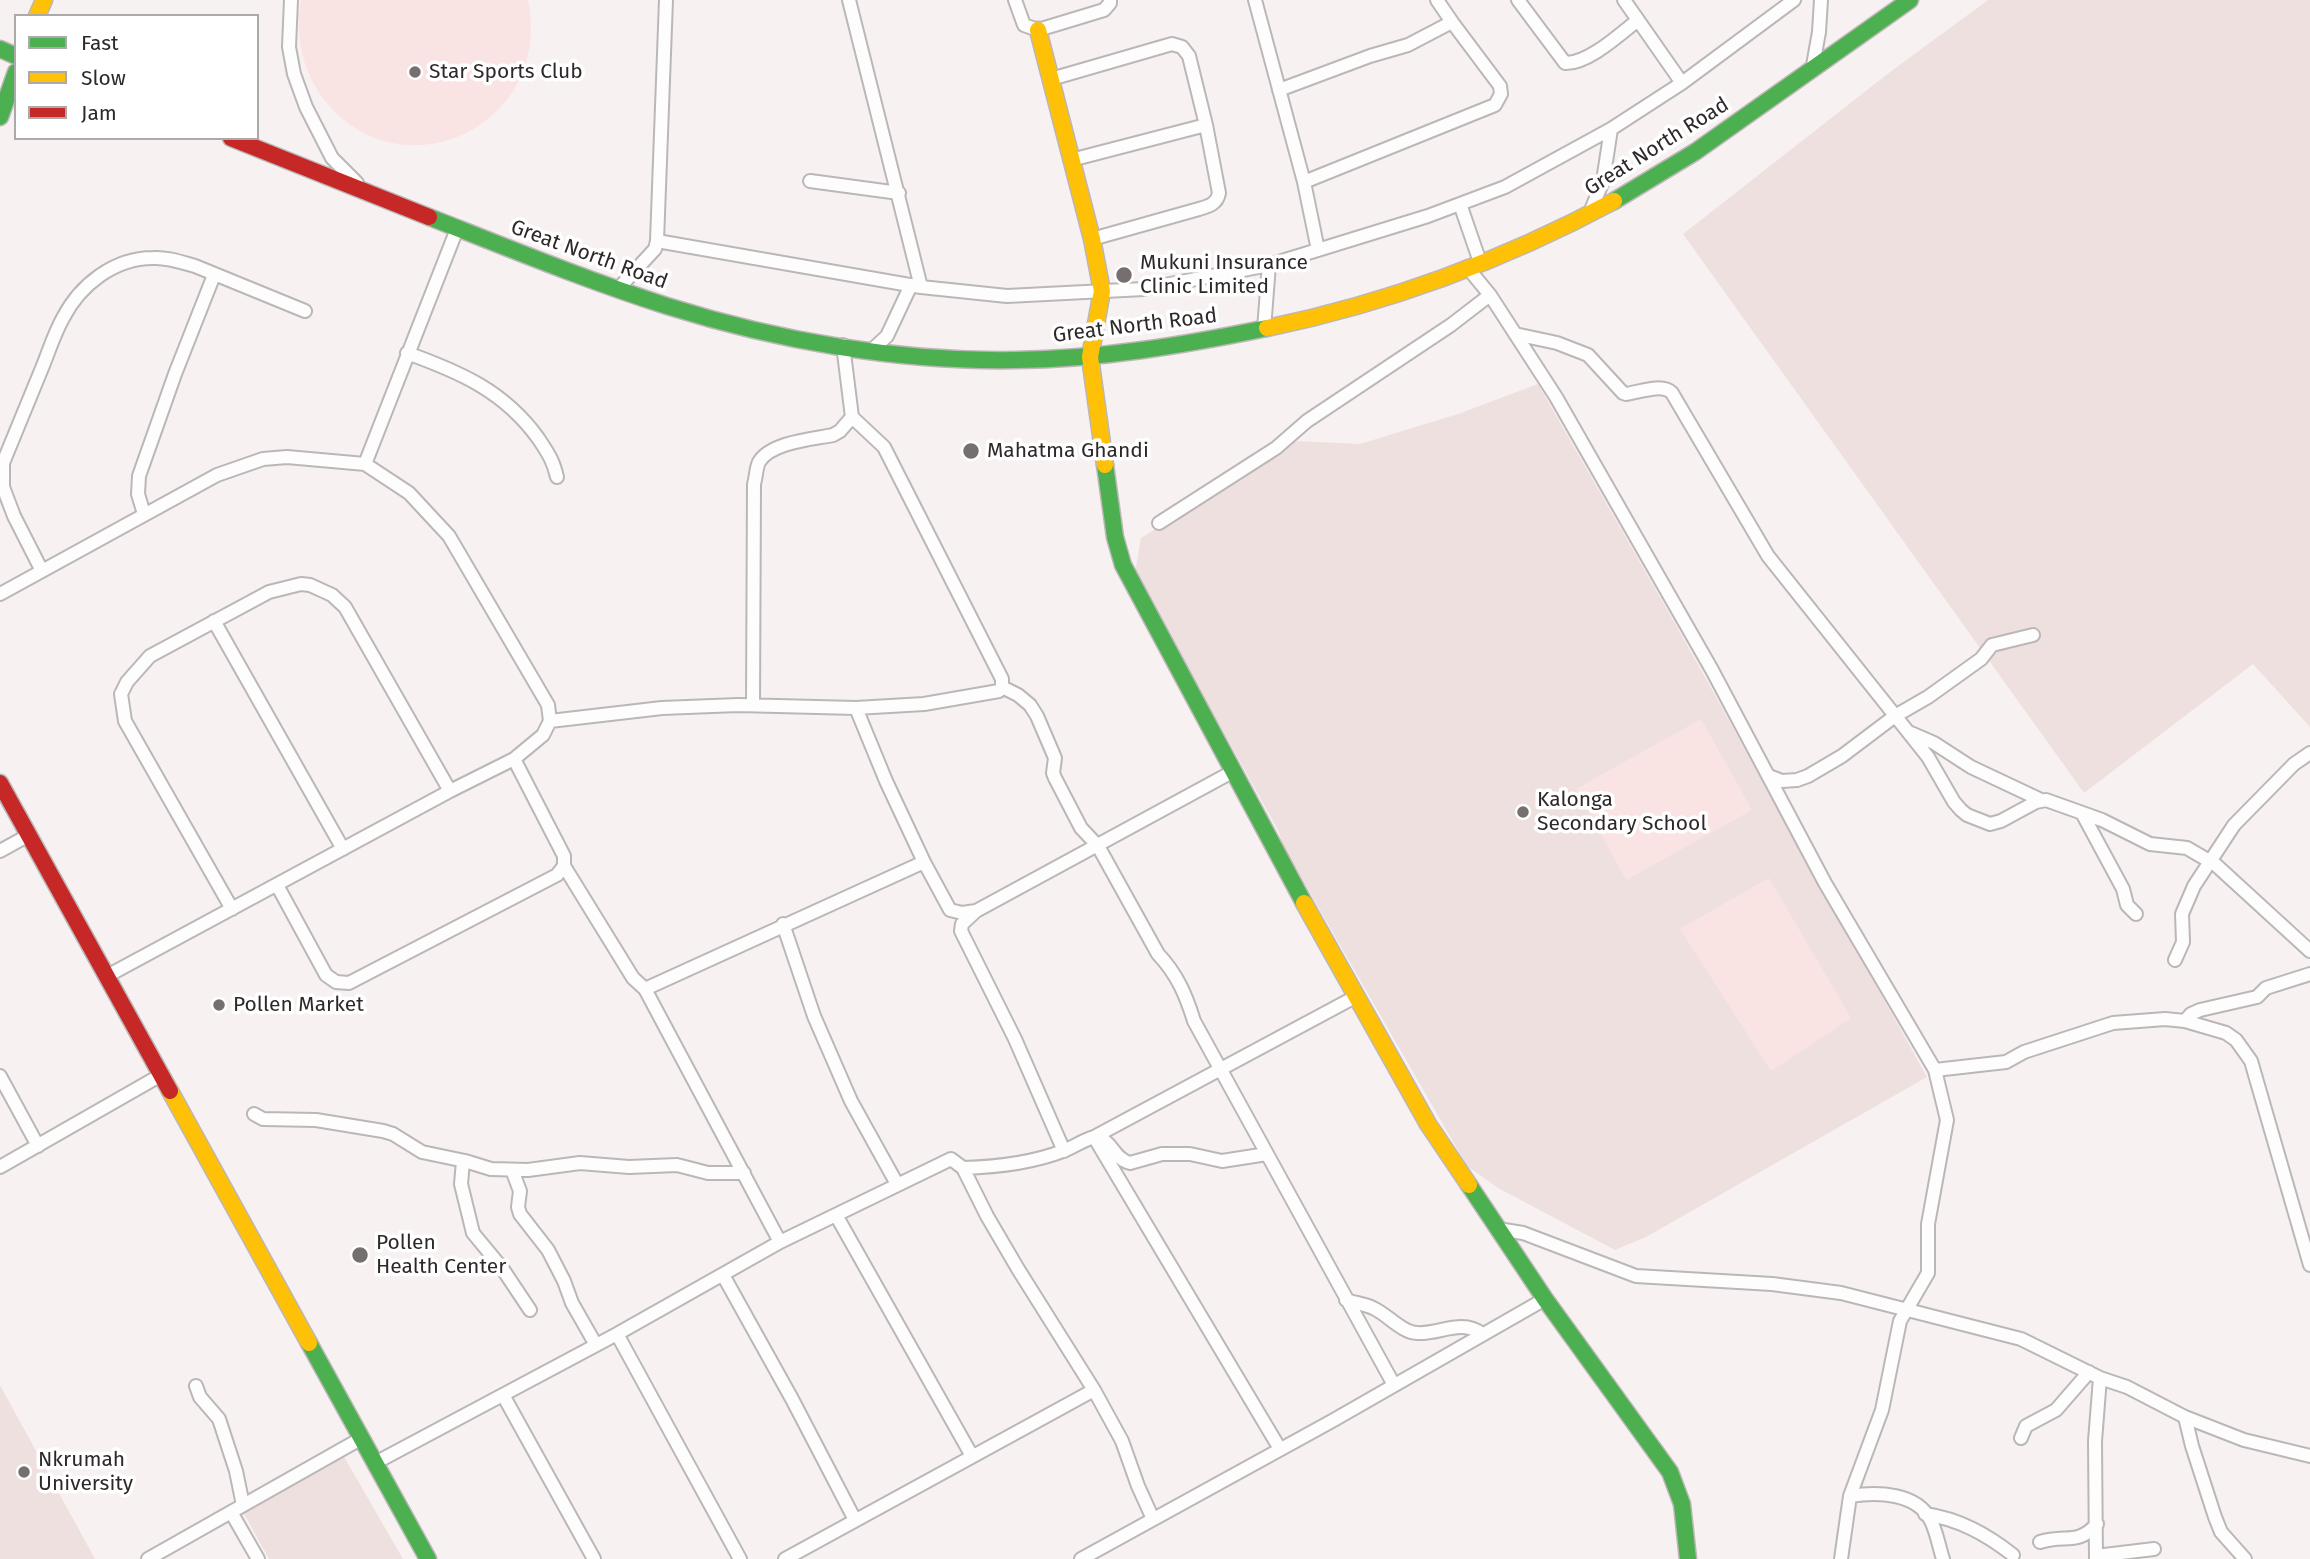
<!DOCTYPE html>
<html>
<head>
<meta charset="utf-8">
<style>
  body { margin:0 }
  #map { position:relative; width:2310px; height:1559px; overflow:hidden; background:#f8f1f1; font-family:"Fira Sans",sans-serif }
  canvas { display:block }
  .legend { position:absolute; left:14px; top:14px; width:245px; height:126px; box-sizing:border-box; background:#fff; border:2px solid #aba9a9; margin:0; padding:9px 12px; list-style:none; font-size:21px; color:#2e2929 }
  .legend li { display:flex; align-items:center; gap:14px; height:35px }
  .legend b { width:35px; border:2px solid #aba9a9 }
</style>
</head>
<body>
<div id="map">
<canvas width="2310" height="1559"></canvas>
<ul class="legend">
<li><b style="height:9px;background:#4caf50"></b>Fast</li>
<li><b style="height:9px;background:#ffc107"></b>Slow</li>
<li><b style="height:9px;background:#c62828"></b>Jam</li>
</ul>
</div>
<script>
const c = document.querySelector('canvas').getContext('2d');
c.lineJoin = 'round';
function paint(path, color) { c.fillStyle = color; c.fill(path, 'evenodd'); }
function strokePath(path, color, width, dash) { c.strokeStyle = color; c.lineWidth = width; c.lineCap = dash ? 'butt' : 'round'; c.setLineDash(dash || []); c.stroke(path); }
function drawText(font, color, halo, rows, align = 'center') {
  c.font = font + ' "Fira Sans",sans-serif'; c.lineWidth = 7; c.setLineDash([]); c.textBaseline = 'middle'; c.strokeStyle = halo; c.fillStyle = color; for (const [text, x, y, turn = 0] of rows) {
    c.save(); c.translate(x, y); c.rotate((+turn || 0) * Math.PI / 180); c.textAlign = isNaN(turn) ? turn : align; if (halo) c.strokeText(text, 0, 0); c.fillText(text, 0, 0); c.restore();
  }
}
const built = new Path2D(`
  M1988 0H2310V727L2253 664 2084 793 1683 234 1890 72Z
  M1538 384 1676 625 1927 1077 1646 1237 1615 1250 1498 1188 1467 1166 1283 846 1278 830 1135 573 1141 538 1297 441 1360 444 1458 414Z
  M0 1385 95 1559H0Z
  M343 1455 403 1559H269L242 1510Z`);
const green = new Path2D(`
  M301 0H528C534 31 531 60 515 88 503 108 485 124 464 134 373 176 283 94 301 0Z
  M1701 719 1752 810 1626 880 1576 789Z
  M1769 878 1851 1018 1771 1071 1680 929Z`);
const street = new Path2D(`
  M291 0 289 47 294 74 306 107 332 158 357 183
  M849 0 921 287
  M1015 0 1024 25 1038 30 1104 10 1110 3V0
  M1255 0 1304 182 1318 250
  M1437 0 1452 22
  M1518 0 1565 63C1588 64 1620 34 1638 20
  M1624 0 1682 83
  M1812 71 1819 32 1821 0
  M1051 79 1172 44 1182 47 1189 56 1206 125 1219 193C1217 204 1209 206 1199 209L1092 239
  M1279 90 1370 56 1408 45 1452 22 1500 86 1501 94 1495 105 1304 182
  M1071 160 1206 125
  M810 181 899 193
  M1460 204 1480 262
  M1591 210 1603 181 1611 129
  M657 241 666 0
  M1467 267 1490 295 1556 397 1712 670 1825 883 1935 1070 2006 1062 2024 1052 2113 1023 2165 1019 2185 1021 2226 1033 2236 1040 2251 1061 2310 1265
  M618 289 655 249 657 241 921 287 1007 296 1144 289 1269 265 1428 216 1505 187 1611 129 1682 83 1794 0
  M1264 329 1269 265
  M1515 334 1557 343 1588 355 1623 393 1626 394C1640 392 1662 383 1672 393L1768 556 1928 757 1954 802 1961 810 1967 815 1990 824 2001 821 2036 802 2046 800 2102 820 2150 844 2187 848 2216 865 2310 951
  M873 349 887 336 911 285
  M407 353C460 372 504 391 538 438 548 453 553 460 557 477
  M365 464 457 229
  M144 514 138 494 139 476 175 374 214 275
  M1159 523 1276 448 1307 421 1451 325 1490 295
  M42 571 14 516 3 487V463C16 431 29 399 42 368 49 351 54 334 63 318 80 285 114 258 153 258 167 257 181 262 195 266L305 311
  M0 594 217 475 263 459 287 457 365 464 409 493 449 536 548 705 550 721 543 735 514 759 450 791 107 976
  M214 621 343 849
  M1002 687 1018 695 1030 705 1037 716 1055 758 1053 773 1055 778 1081 828 1098 846 1158 954C1177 974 1186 995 1194 1021L1394 1385
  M753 705 754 484C756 478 756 468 759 462 771 442 813 439 833 435L840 431 852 417
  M550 721 662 708 738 705 856 708 924 704 999 691 1002 687V679L884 447 852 417 843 345
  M1911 733 1934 743 1971 767 2041 800
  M1769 776 1782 781 1797 780 1808 776 1842 756 1895 716 1928 697 1981 659 1992 645 2033 635
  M2082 813 2123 889 2127 905 2136 914
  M0 851 29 835
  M924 862 950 910 962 913 976 911 1232 772
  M564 866 633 978 645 989 780 1242
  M277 885 326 975 336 982 349 983 557 875 564 866V856L514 759
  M232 909 125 721 121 694 127 682 150 656 269 592 301 584 310 585 332 595 345 607 450 791
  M976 911 962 924 961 931 1015 1039 1064 1151
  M783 924 814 1016 851 1101 897 1184
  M2175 960 2183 942 2182 914 2194 886 2234 825 2294 764 2310 753
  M645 989 924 862 886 781 856 708
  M2185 1021 2191 1014 2200 1010 2257 997 2266 988 2310 974
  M0 1076 38 1146
  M254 1114 263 1119 316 1120 383 1131 393 1134 422 1152 465 1161 491 1169 528 1170 580 1163 629 1167 677 1165 708 1173H744
  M463 1161 461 1184 473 1233 502 1268 530 1310
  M0 1167 161 1075
  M963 1168C996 1167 1032 1163 1063 1151 1074 1147 1083 1140 1094 1137 1112 1138 1113 1159 1130 1163L1162 1154H1190L1222 1161 1267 1154
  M512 1170 520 1191 518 1207 520 1214 548 1250 564 1281 572 1303 596 1345
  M836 1215 972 1456
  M1498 1229 1523 1233 1636 1276 1772 1284 1841 1293 2021 1339 2100 1378 2127 1387 2185 1417 2244 1440 2310 1456
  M723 1275 792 1399 855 1520
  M1346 1300C1355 1303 1365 1304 1373 1308 1387 1314 1401 1332 1417 1333 1438 1335 1462 1318 1482 1334
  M617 1334 740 1559
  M196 1386 200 1397 219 1419 236 1471 243 1505
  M503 1395 594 1559
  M2185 1417 2192 1446 2215 1517 2221 1532 2245 1559
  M2021 1438 2026 1426 2056 1410 2089 1372
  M1280 1449 1094 1137 1355 997
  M375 1463 617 1334 780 1242 951 1159 963 1168 987 1216 1018 1269 1094 1390 1122 1441 1138 1486 1153 1519
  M1850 1496C1877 1492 1917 1492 1931 1521 1937 1533 1939 1547 1943 1559
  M231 1512 258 1559
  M1925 1514C1959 1519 1986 1534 2013 1555
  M2040 1542C2066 1534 2077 1546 2097 1524
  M2096 1556 2154 1549
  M148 1559 362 1438
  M785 1559 1094 1390
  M1081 1559 1332 1421 1545 1299
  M1841 1559 1850 1496 1882 1410 1900 1321 1928 1273V1224L1947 1120 1935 1070
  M2096 1559 2095 1441 2100 1378`);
const fast = new Path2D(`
  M0 49 16 56
  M0 117 16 72
  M1614 201 1695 152 1910 0
  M429 217C508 248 586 280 667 306 778 341 899 362 1016 360 1101 359 1185 345 1267 328
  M1105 465 1115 537 1123 565 1304 903
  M1469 1185 1545 1299 1670 1472 1682 1504 1688 1559
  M309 1343 428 1559`);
const slow = new Path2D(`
  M37 16 44 0
  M1038 30 1092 239 1102 291 1090 357 1105 465
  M1267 328C1388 303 1506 259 1614 201
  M1304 903 1428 1124 1469 1185
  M170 1091 309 1343`);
const jam = new Path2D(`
  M231 138 429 217
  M0 783 170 1091`);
const markers = [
  [415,72,7,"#756f6f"],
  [1124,275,9,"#756f6f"],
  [971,451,9,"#756f6f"],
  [1523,812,7,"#756f6f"],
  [219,1005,7,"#756f6f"],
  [360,1255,9,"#756f6f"],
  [24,1472,7,"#756f6f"]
];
const poiNames = [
  ["Star Sports Club",429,72],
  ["Mukuni Insurance",1140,263],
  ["Clinic Limited",1140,287],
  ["Mahatma Ghandi",987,451],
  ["Kalonga",1537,800],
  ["Secondary School",1537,824],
  ["Pollen Market",233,1005],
  ["Pollen",376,1243],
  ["Health Center",376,1267],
  ["Nkrumah",38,1460],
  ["University",38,1484]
];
const streetNames = [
  ["Great North Road",1657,147,-32],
  ["Great North Road",589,255,20],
  ["Great North Road",1135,326,-7]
];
paint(built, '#efe0e0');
paint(green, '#fae3e3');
strokePath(street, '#bcb7b7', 16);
strokePath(fast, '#bcb7b7', 19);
strokePath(slow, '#bcb7b7', 19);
strokePath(jam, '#bcb7b7', 19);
strokePath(street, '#fefdfd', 12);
strokePath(fast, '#4caf50', 16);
strokePath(slow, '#ffc107', 16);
strokePath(jam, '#c62828', 16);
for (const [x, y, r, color] of markers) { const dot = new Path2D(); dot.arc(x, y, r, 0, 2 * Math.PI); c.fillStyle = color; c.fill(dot); strokePath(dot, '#fff', 2.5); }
drawText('21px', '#2e2929', '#fff', poiNames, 'left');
drawText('21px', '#2e2929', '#fff', streetNames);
</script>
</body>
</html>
